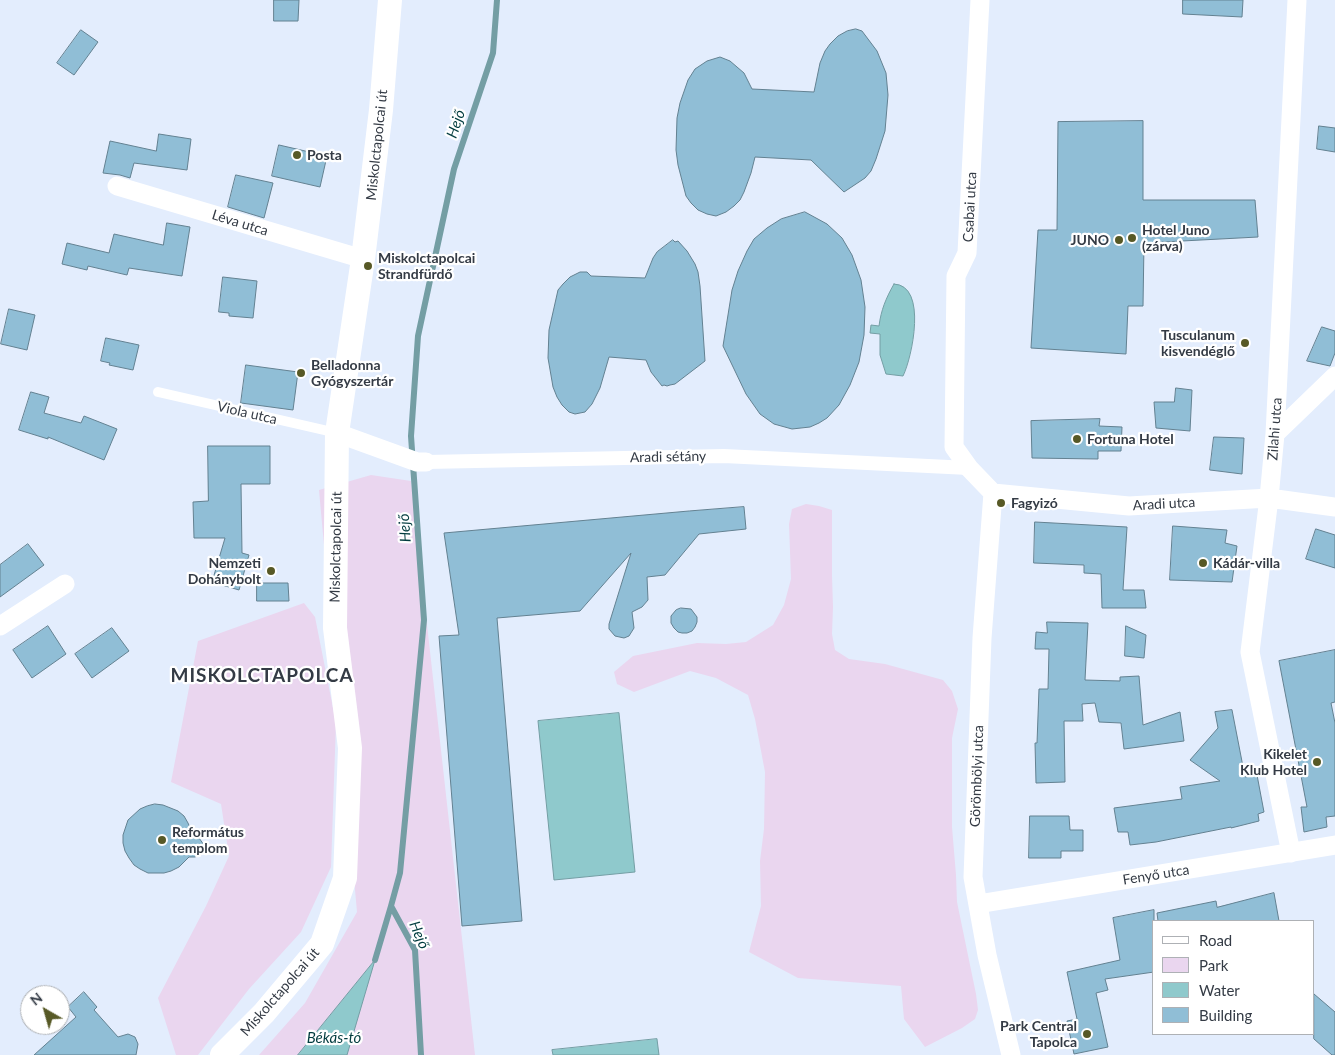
<!DOCTYPE html>
<html>
<head>
<meta charset="utf-8">
<style>
  body { margin:0 }
  #map { position:relative; width:1335px; height:1055px; overflow:hidden; background:#e3edfd; font-family:Lato,sans-serif }
  canvas { display:block }
  .legend { position:absolute; left:1152px; top:920px; width:162px; height:115px; box-sizing:border-box; background:#fff; border:1px solid #aeb1b5; margin:0; padding:6px 9px; list-style:none; font-size:15px; color:#343b45 }
  .legend li { display:flex; align-items:center; gap:10px; height:25px }
  .legend b { width:25px; border:1px solid #aeb1b5 }
  .north { position:absolute; left:20px; top:985px; width:50px; height:50px; box-sizing:border-box; background:#fff; border:1px solid #aeb1b5; border-radius:50%; rotate:322deg; font-size:14px; font-weight:700; line-height:20px; text-align:center; color:#343b45 }
  .north::after { content:''; display:block; margin:auto; width:18px; height:22px; background:#575926; clip-path:polygon(50% 0,100% 100%,50% 72%,0 100%) }
</style>
</head>
<body>
<div id="map">
<canvas width="1335" height="1055"></canvas>
<ul class="legend">
<li><b style="height:6px;background:#fff"></b>Road</li>
<li><b style="height:14px;background:#ead6ef"></b>Park</li>
<li><b style="height:14px;background:#8fc9cc"></b>Water</li>
<li><b style="height:14px;background:#90bed6"></b>Building</li>
</ul>
<div class="north">N</div>
</div>
<script>
const c = document.querySelector('canvas').getContext('2d');
c.lineJoin = 'round';
function paint(path, color) { c.fillStyle = color; c.fill(path, 'evenodd'); }
function strokePath(path, color, width, dash) { c.strokeStyle = color; c.lineWidth = width; c.lineCap = dash ? 'butt' : 'round'; c.setLineDash(dash || []); c.stroke(path); }
function drawText(font, color, halo, rows, align = 'center') {
  c.font = font + ' Lato,sans-serif'; c.lineWidth = 4.5; c.setLineDash([]); c.textBaseline = 'middle'; c.strokeStyle = halo; c.fillStyle = color; for (const [text, x, y, turn = 0] of rows) {
    c.save(); c.translate(x, y); c.rotate((+turn || 0) * Math.PI / 180); c.textAlign = isNaN(turn) ? turn : align; if (halo) c.strokeText(text, 0, 0); c.fillText(text, 0, 0); c.restore();
  }
}
const green = new Path2D(`
  M371 475 411 481 475 1055H259L305 1003 357 912 319 490Z
  M806 504 819 506 832 510V576L833 607 832 634 835 650 849 659 885 664 943 680 952 691 958 709 952 738V827L956 875 957 902 976 994 978 1010 975 1019 962 1028 925 1047 904 1019 901 986 798 978 749 952 761 906 760 861 764 829 765 772 755 719 748 695 716 678 690 671 634 692 617 684 614 672 633 656 697 643 726 644 746 642 773 625 784 605 791 579 789 524 792 509Z
  M304 603 315 617 336 723 331 867 301 932 249 989 198 1055H176L158 998 206 906 229 856 221 804 171 782 198 641Z`);
const water = new Path2D(`
  M894 284C928 285 912 358 903 376L886 374 880 355V334L870 333 871 325 879 326C881 310 886 298 894 284Z
  M619 713 635 872 554 880 538 721Z
  M375 960 347 1055H298Z
  M657 1039 659 1055H553L552 1050Z`);
const stream = new Path2D(`
  M375 960 391 906
  M421 1055 415 950 391 906 400 873 424 620 411 436 418 336 454 169 493 53 497 0`);
const building = new Path2D(`
  M274 0H299L298 21H274Z
  M1183 0H1243L1242 17 1183 14Z
  M856 29 862 31 877 51 886 73 888 95 885 131 876 159 871 171 865 178 844 192 811 160 755 157 751 173 744 192 740 200 734 206 726 212 716 216 707 214 698 210 691 203 686 196 678 165 676 150 677 118 680 103 688 80 695 69 707 61 720 57 730 61 744 73 752 89 814 92 820 63 825 51 830 44 838 36 847 31Z
  M81 30 98 42 74 75 57 63Z
  M1143 121V200H1255L1258 237 1144 243 1143 306H1128L1126 354 1031 348 1038 230H1057L1058 122Z
  M1319 126 1335 128V152L1317 149Z
  M159 134 191 139 187 170 134 163 130 178 120 175 103 173 110 141 156 151Z
  M279 145 327 156 320 187 272 176Z
  M236 175 273 183 264 218 228 207Z
  M805 212 827 224 842 238 852 255 861 280 865 307 864 335 859 362 850 385 839 405 827 418 819 423 810 427 792 429 774 424 760 414 746 394 723 346 732 290 738 271 747 251 754 239 767 228 781 219Z
  M167 223 190 227 182 276 129 268 127 275 88 266 87 270 62 264 67 243 109 253 114 234 163 245Z
  M673 240 675 242 678 241 687 251 695 264 698 272 700 286 705 361 675 384 670 385 667 386 664 385 662 386 651 372 646 360 609 357 600 388 592 404 585 412 575 414 569 412 562 405 557 397 553 387 548 358 549 330 558 290 563 284 570 277 580 272H587L591 276 645 278 653 258 657 252Z
  M223 277 257 281 253 318 229 316V313L219 312Z
  M9 309 35 315 27 350 1 344Z
  M1322 327 1335 331V353L1330 366 1307 361Z
  M106 338 139 345 133 370 109 365 110 363 101 361Z
  M246 365 298 372 293 410 241 403Z
  M1176 388 1192 390 1190 431 1156 428 1154 402H1174Z
  M31 392 49 397 44 413 81 423 84 416 117 429 104 460 48 437V439L19 430Z
  M1100 419 1099 426 1122 427 1121 451H1098V459L1032 458 1031 421Z
  M1214 437 1244 438 1242 474 1210 470Z
  M208 446H270V484H241L242 553 249 555 239 590 212 582 225 538H194L193 502 208 501Z
  M744 507 746 529 699 534 665 575 647 577 648 600 642 607 632 612 634 628 629 636 624 638 615 636 609 629V624L631 553 580 611 497 618 522 921 462 926 439 636 459 635 444 533 689 511Z
  M1035 522 1127 527 1123 590H1144L1146 608H1102L1101 574 1084 573V565L1034 563Z
  M1173 526 1227 530 1225 543 1237 546 1232 582 1170 580Z
  M1316 529 1335 535V568L1306 559Z
  M28 544 44 565 0 597V565Z
  M257 583H288L289 601H257Z
  M681 608 691 609 697 617V622L695 627 692 631 687 633H682L678 632 674 628 671 623V616L676 610Z
  M1047 622 1088 623 1085 680 1120 681V677L1139 676 1143 725 1180 712 1184 741 1124 749 1121 723 1099 722 1095 703 1082 704 1083 721H1064L1065 782 1036 783 1035 743H1037L1039 689H1048L1049 649H1035L1036 632 1047 633Z
  M48 626 66 654 32 678 13 650Z
  M1126 626 1146 635 1144 658 1125 656Z
  M112 628 129 651 92 678 75 654Z
  M1335 650V702L1331 703 1335 723V816L1326 817 1327 827 1304 832 1301 807H1307L1279 661Z
  M1232 710 1245 777 1257 775 1264 812 1258 814 1259 821 1231 828V827L1156 842 1130 845 1128 832H1118L1114 808 1182 799 1180 787 1220 781 1190 760 1218 728 1215 712Z
  M155 804 163 805 178 811 184 816 188 823 193 835 199 838 204 845 202 853 199 855 195 857H189L179 867 171 871 164 873H148L140 869 134 865 129 858 125 851 123 843V835L128 820 140 809 147 806Z
  M1030 816H1069L1070 830H1083V851H1061V858H1029Z
  M1274 893 1279 921H1158L1157 913 1216 901 1217 907Z
  M1154 910V972L1105 979 1108 990 1096 993 1108 1047 1074 1054 1067 1021 1077 1019 1067 972 1120 960 1113 918Z
  M84 992 97 1007 94 1010 118 1037 128 1034 135 1037 138 1044 136 1055H34L76 1017 68 1007Z
  M1314 994 1335 1012V1055H1332L1314 1039Z`);
const service = new Path2D(`
  M158 392 337 433`);
const pedestrian = new Path2D(`
  M426 462 724 456 969 468`);
const minor = new Path2D(`
  M980 0 967 253 956 276 954 447 969 468 993 493
  M117 186 363 259
  M337 433 417 462H426
  M1275 434 1335 376
  M993 493 982 638 973 877 987 955 1011 1055
  M993 493 1129 506 1269 498 1335 507
  M0 626 65 584
  M1291 853 1250 652 1269 498 1275 434 1297 0
  M978 904 1335 845`);
const tertiary = new Path2D(`
  M222 1055 264 1013 322 944 345 878 350 748 335 628 337 433 363 259 381 110 390 0`);
const markers = [
  [297,155,5,"#575926"],
  [1132,238,5,"#575926"],
  [1119,240,5,"#575926"],
  [368,266,5,"#575926"],
  [1245,343,5,"#575926"],
  [301,373,5,"#575926"],
  [1077,439,5,"#575926"],
  [1001,503,5,"#575926"],
  [1203,563,5,"#575926"],
  [271,571,5,"#575926"],
  [1317,762,5,"#575926"],
  [162,840,5,"#575926"],
  [1087,1034,5,"#575926"]
];
const streetNames = [
  ["Miskolctapolcai út",377,145,-84],
  ["Csabai utca",970,207,-87],
  ["Léva utca",240,223,17],
  ["Viola utca",247,413,13],
  ["Zilahi utca",1275,429,-86],
  ["Aradi sétány",668,457,-1],
  ["Aradi utca",1164,504,-3],
  ["Miskolctapolcai út",336,547,-89],
  ["Görömbölyi utca",977,776,-88],
  ["Fenyő utca",1156,875,-9],
  ["Miskolctapolcai út",280,992,-49]
];
const poiNames = [
  ["Posta",307,155],
  ["Hotel Juno",1142,230],
  ["(zárva)",1142,246],
  ["JUNO",1109,240,"right"],
  ["Miskolctapolcai",378,258],
  ["Strandfürdő",378,274],
  ["Tusculanum",1235,335,"right"],
  ["kisvendéglő",1235,351,"right"],
  ["Belladonna",311,365],
  ["Gyógyszertár",311,381],
  ["Fortuna Hotel",1087,439],
  ["Fagyizó",1011,503],
  ["Nemzeti",261,563,"right"],
  ["Dohánybolt",261,579,"right"],
  ["Kádár-villa",1213,563],
  ["Kikelet",1307,754,"right"],
  ["Klub Hotel",1307,770,"right"],
  ["Református",172,832],
  ["templom",172,848],
  ["Park Central",1077,1026,"right"],
  ["Tapolca",1077,1042,"right"]
];
const waterNames = [
  ["Hejő",456,124,-71],
  ["Hejő",405,528,-94],
  ["Hejő",419,935,67],
  ["Békás-tó",334,1038]
];
const districtNames = [
  ["MISKOLCTAPOLCA",262,676]
];
paint(green, '#ead6ef');
paint(water, '#8fc9cc');
strokePath(water, '#749ea4', 1);
strokePath(stream, '#749ea4', 6);
paint(building, '#90bed6');
strokePath(building, '#638191', 1);
strokePath(service, '#fff', 10);
strokePath(pedestrian, '#fff', 14);
strokePath(minor, '#fff', 19);
strokePath(tertiary, '#fff', 24);
for (const [x, y, r, color] of markers) { const dot = new Path2D(); dot.arc(x, y, r, 0, 2 * Math.PI); c.fillStyle = color; c.fill(dot); strokePath(dot, '#fff', 2); }
drawText('14px', '#343b45', '#fff', streetNames);
drawText('bold 14px', '#343b45', '#fff', poiNames, 'left');
drawText('italic 15px', '#023c3f', '#fff', waterNames);
c.letterSpacing = '1px';
drawText('bold 19px', '#343b45', '#fff', districtNames);
c.letterSpacing = '0px';
</script>
</body>
</html>
